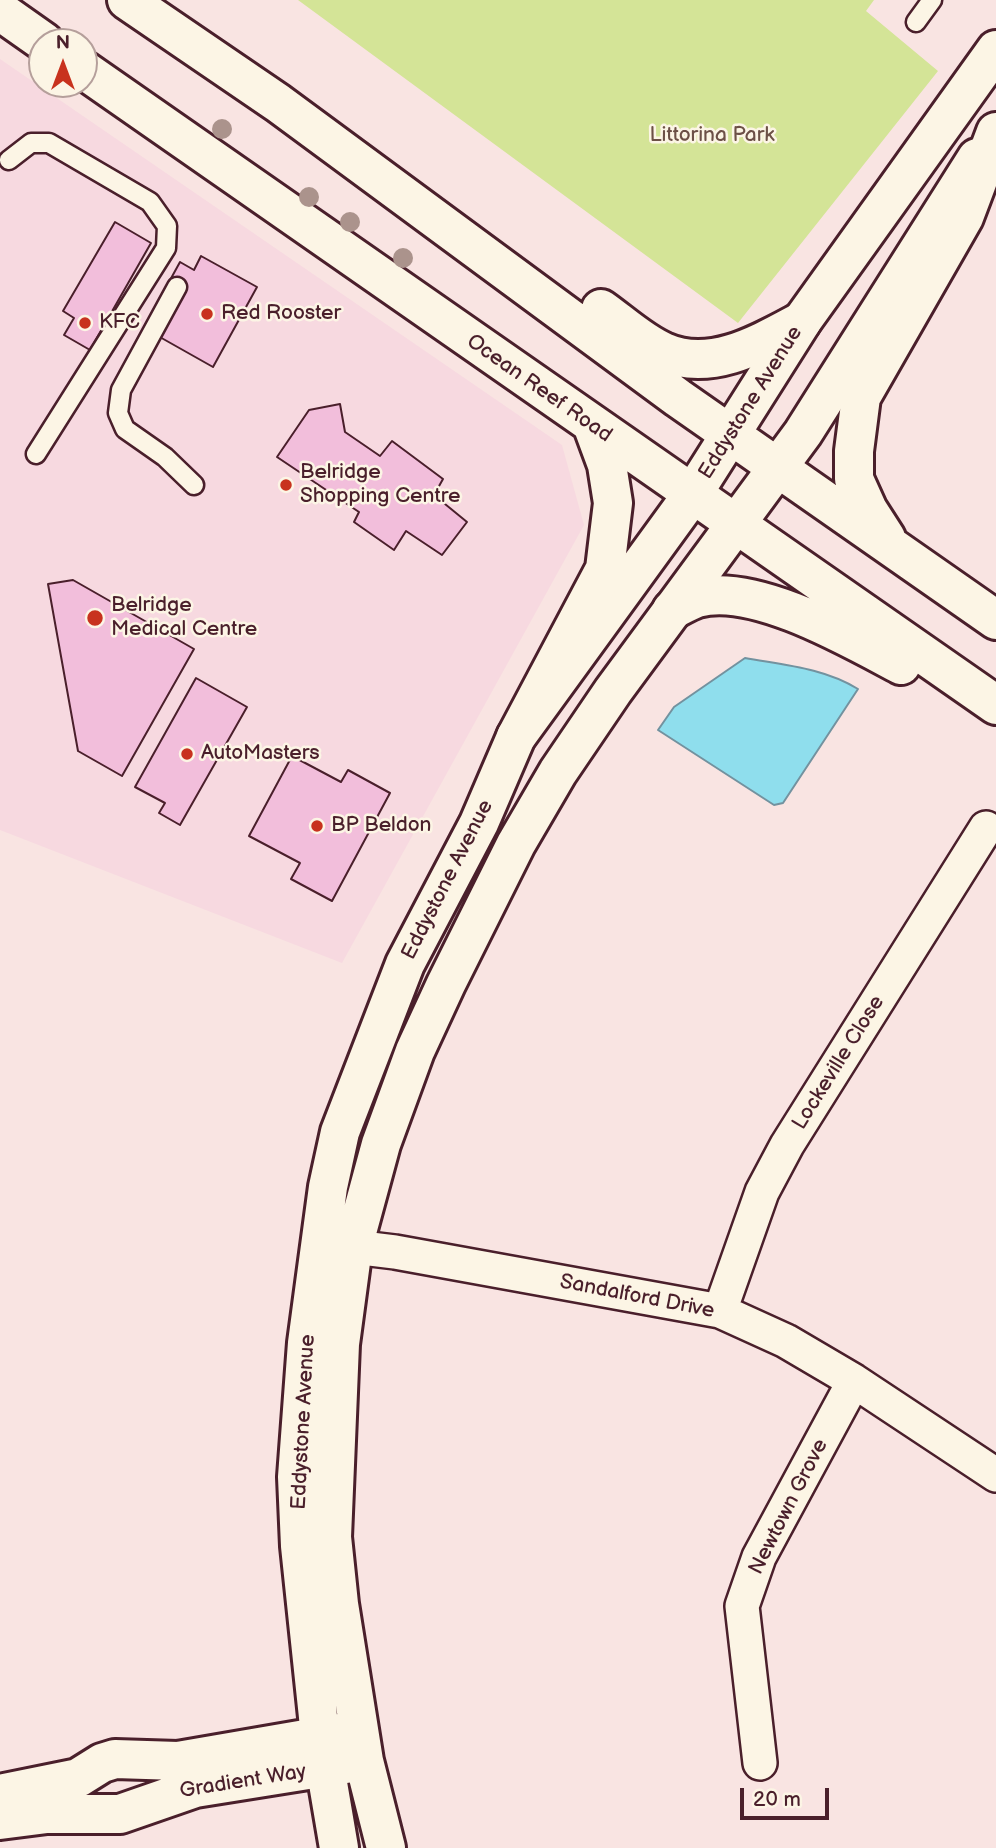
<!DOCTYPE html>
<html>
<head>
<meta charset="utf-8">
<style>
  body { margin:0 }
  #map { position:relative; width:996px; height:1848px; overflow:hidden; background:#f9e4e2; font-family:"Balsamiq Sans",sans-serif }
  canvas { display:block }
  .north { position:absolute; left:28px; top:28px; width:70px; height:70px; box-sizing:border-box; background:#fcf5e5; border:2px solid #b59f9b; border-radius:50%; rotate:0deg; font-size:19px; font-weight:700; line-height:28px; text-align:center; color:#4a1f2b }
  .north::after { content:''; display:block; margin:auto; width:24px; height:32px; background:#c8321e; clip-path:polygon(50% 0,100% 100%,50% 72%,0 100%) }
  .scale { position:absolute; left:740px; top:1788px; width:89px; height:32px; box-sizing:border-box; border:4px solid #4a1f2b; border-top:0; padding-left:9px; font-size:21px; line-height:24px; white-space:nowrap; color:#4a1f2b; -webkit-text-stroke:5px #fcf5e5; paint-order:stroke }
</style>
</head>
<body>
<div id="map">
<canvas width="996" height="1848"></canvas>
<div class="north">N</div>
<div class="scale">20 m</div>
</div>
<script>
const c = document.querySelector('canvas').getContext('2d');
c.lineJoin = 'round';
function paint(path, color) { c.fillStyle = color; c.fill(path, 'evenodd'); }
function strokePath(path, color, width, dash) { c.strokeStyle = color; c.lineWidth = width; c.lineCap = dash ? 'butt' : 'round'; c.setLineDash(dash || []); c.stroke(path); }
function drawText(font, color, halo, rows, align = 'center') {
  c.font = font + ' "Balsamiq Sans",sans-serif'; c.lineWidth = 5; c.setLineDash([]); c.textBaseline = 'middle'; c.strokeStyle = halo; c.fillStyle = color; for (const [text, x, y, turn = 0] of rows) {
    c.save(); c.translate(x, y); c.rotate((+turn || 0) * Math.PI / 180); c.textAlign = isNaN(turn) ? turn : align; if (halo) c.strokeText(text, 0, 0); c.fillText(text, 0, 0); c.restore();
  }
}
const built = new Path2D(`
  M0 59 562 445 584 525 342 963 0 830Z`);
const green = new Path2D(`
  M298 0H874L866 11 938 71 738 323Z`);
const water = new Path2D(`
  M745 658C784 665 824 668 858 689L783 803 774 805 658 730 674 707Z`);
const building = new Path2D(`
  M115 222 151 243 90 350 64 335 74 318 63 311Z
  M201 256 257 287 213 367 158 336 184 290 169 282 180 262 194 270Z
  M340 404 345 432 380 456 392 441 443 479 434 495 467 522 442 555 406 531 394 550 354 522 359 512 277 457 309 410Z
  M73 580 194 649 122 776 78 751 48 584Z
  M196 678 247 707 180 825 159 813 165 803 135 787Z
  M292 756 341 782 348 770 390 793 332 901 291 879 300 863 249 836Z`);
const service = new Path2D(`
  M916 22 932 0
  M9 160 31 143H49L150 202 167 226 166 248 36 454
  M177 287 121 390 118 413 125 429 165 457 194 485`);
const minor = new Path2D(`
  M329 1244 395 1252 720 1311 786 1341 854 1381 996 1475
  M720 1311 762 1192 787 1145 986 828
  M760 1763 742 1606 759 1557 854 1381`);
const tertiary = new Path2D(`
  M0 1794 78 1778 102 1763 115 1759 178 1761 352 1731
  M0 1820 47 1814H120L195 1788 358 1762`);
const secondary = new Path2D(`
  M339 1848 320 1736 300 1546 297 1477 307 1343 328 1187 340 1132 405 964 479 823 516 737 692 495 802 321 996 50
  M386 1848 364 1761 339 1604 332 1537 340 1344 353 1247 381 1144 415 1051 446 984 516 844 558 772 613 691 803 433 977 158`);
const primary = new Path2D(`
  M127 0 278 103 678 398 996 620
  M0 11 44 42
  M84 70 996 705
  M601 309C621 323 642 343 664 352 711 373 761 343 802 321
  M886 538 868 510 854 479V451L861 397 964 217 996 132
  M672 610C680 606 689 601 697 598 754 582 852 639 901 665
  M516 737 605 569 613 503 607 465 593 427`);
const trees = [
  [222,129],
  [309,197],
  [350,222],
  [403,258]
];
const markers = [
  [207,314,7,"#c8321e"],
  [85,323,7,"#c8321e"],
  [286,485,7,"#c8321e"],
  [95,618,9,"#c8321e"],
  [187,754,7,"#c8321e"],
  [317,826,7,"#c8321e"]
];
const parkNames = [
  ["Littorina Park",712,136]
];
const poiNames = [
  ["Red Rooster",221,314],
  ["KFC",99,323],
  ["Belridge",300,473],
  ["Shopping Centre",300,497],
  ["Belridge",111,606],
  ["Medical Centre",111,630],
  ["AutoMasters",201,754],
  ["BP Beldon",331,826]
];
const streetNames = [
  ["Ocean Reef Road",539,389,35],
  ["Eddystone Avenue",751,403,-58],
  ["Eddystone Avenue",448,880,-63],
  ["Lockeville Close",839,1063,-58],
  ["Sandalford Drive",637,1297,11],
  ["Eddystone Avenue",304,1422,-87],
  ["Newtown Grove",789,1507,-63],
  ["Gradient Way",243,1782,-9]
];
paint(built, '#f7d9e0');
paint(green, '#d4e497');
paint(water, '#8fdeed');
strokePath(water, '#73929f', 2);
paint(building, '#f2bedb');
strokePath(building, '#4a1f2b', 2);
strokePath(service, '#4a1f2b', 23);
strokePath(minor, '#4a1f2b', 38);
strokePath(tertiary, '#4a1f2b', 44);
strokePath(secondary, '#4a1f2b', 44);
strokePath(primary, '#4a1f2b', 44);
strokePath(service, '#fcf5e5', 18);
strokePath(minor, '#fcf5e5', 33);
strokePath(tertiary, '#fcf5e5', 38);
strokePath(secondary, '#fcf5e5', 38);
strokePath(primary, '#fcf5e5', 38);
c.fillStyle = '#ab938c';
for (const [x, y] of trees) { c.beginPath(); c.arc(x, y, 10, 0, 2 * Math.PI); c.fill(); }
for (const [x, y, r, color] of markers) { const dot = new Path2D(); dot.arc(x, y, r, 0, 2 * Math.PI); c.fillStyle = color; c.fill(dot); strokePath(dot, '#fcf5e5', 2.5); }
drawText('21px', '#6c5046', '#fcf5e5', parkNames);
drawText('21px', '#4a1f2b', '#fcf5e5', poiNames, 'left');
drawText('21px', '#4a1f2b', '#fcf5e5', streetNames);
</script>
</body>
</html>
